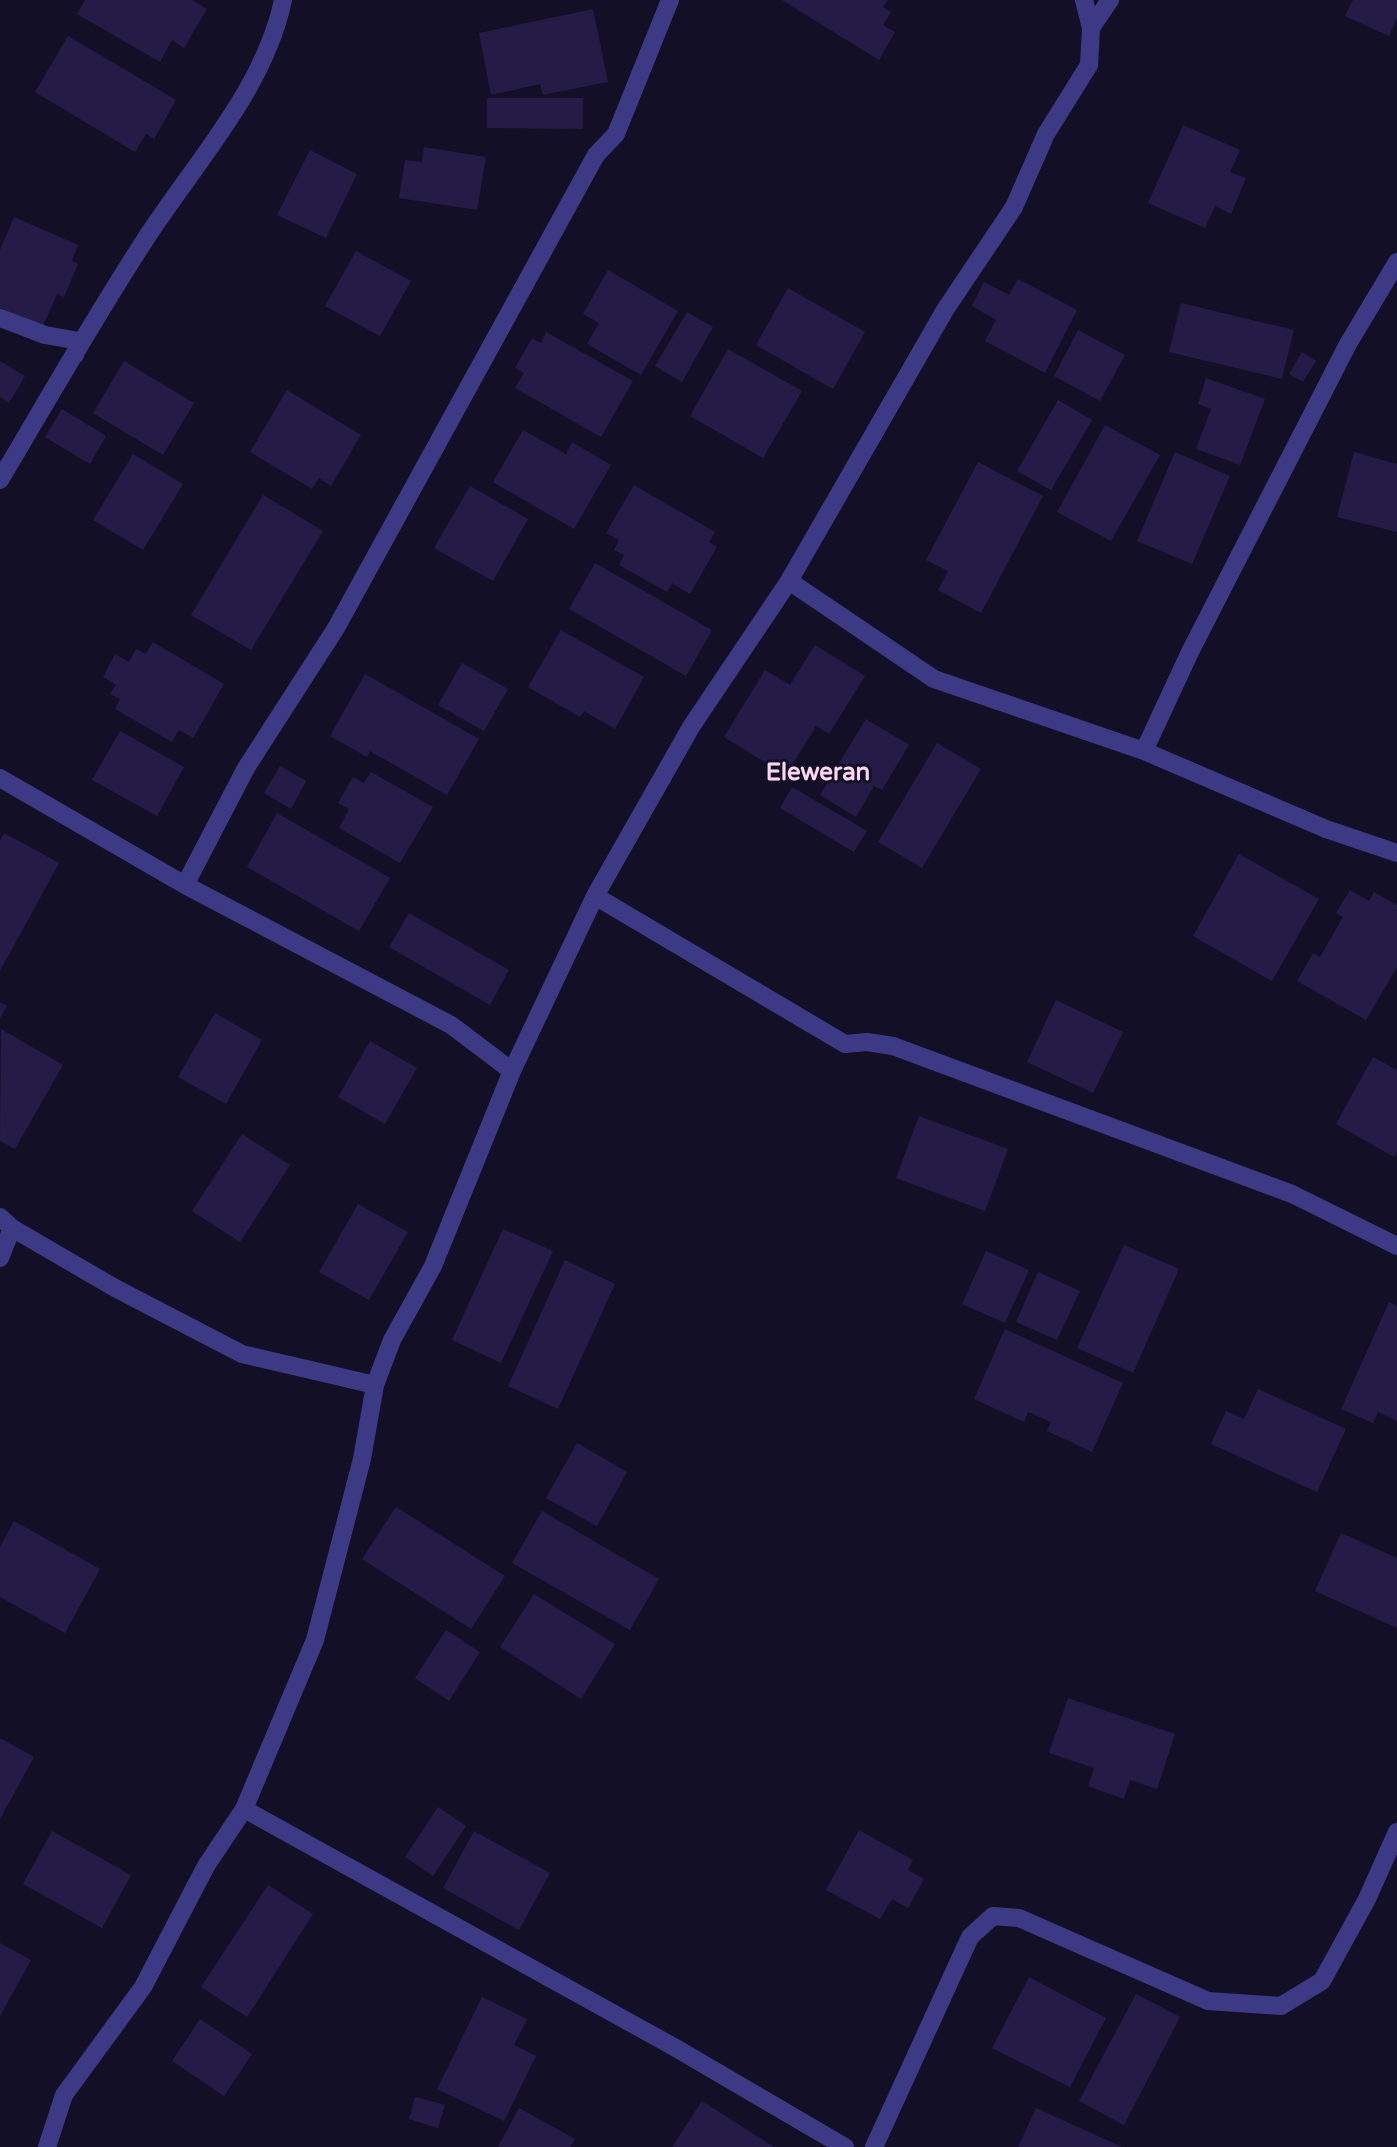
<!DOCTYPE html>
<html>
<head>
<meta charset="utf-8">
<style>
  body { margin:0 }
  canvas { display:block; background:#130f26 }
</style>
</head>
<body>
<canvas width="1397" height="2147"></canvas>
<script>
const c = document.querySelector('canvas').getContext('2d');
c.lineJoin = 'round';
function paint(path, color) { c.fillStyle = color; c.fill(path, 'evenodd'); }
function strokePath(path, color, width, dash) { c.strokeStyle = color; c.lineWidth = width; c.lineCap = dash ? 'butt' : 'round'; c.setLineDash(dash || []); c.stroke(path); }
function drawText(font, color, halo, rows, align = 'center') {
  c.font = font + ' "Varela Round",sans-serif'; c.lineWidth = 6; c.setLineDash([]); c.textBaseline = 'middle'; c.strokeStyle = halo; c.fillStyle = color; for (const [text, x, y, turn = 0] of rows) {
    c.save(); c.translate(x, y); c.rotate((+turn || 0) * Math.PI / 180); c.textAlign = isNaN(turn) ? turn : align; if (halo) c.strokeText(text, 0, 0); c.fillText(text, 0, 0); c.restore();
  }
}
const building = new Path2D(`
  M85 0H192L207 9 184 48 172 40 160 62 77 14Z
  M782 0H888L883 7 891 12 883 25 895 32 879 60Z
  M1353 0H1397V18L1389 36 1345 16Z
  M593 9 608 82 543 95 540 84 491 95 479 33Z
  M68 36 176 100 154 139 146 134 135 152 35 92Z
  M487 98H583V129L487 128Z
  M1183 125 1240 150 1230 172 1246 178 1231 214 1215 206 1205 228 1148 203Z
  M424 147 486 157 477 210 399 198 405 160 422 162Z
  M310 150 357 174 326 238 277 215Z
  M14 217 78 245 72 261 78 264 64 297 57 294 43 326 0 308V250Z
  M356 251 411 281 380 336 325 306Z
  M608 270 678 311 641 375 587 344 599 323 583 314Z
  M1018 279 1077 310 1045 373 985 341 996 320 972 306 984 282 1009 295Z
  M788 288 865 332 833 389 756 345Z
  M1181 303 1294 330 1282 379 1169 352Z
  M687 312 713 327 682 382 655 366Z
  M1078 330 1125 355 1100 401 1054 376Z
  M546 332 633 381 601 437 515 388 524 373 515 368 532 338 541 343Z
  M728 349 802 391 763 458 690 416Z
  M1302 352 1316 361 1303 382 1289 374Z
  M0 361 25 376 9 403 0 397Z
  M124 361 194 403 163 455 93 413Z
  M1206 378 1265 399 1240 465 1196 449 1211 409 1198 404Z
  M287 390 361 435 331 486 319 478 312 489 250 452Z
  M1058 400 1092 420 1051 490 1017 471Z
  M62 409 106 436 90 464 45 437Z
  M1105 425 1160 455 1111 541 1057 512Z
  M523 430 566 454 572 442 611 465 574 529 493 482Z
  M1175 452 1230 476 1192 564 1137 541Z
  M1354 452 1397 464V532L1337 517Z
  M133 454 183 484 143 550 93 520Z
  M978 462 1043 496 981 613 938 590 948 571 926 560Z
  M634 485 715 532 709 542 717 547 690 594 672 583 667 592 619 565 624 555 614 550 619 540 606 533Z
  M470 486 528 519 493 581 434 548Z
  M263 495 323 531 251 650 191 615Z
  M595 563 712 630 686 676 569 609Z
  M561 630 644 677 615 729 584 711 580 717 528 687Z
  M153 642 224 684 193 738 179 730 172 742 115 709 120 699 110 694 116 685 103 677 115 654 129 662 136 649 146 654Z
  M815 645 865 676 829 734 816 726 786 775 724 737 765 670 790 685Z
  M462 663 508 689 484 731 438 705Z
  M365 674 479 739 447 795 370 751 367 757 330 736Z
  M866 719 909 745 882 790 874 786 856 817 820 795Z
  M120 731 184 767 157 816 92 780Z
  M937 743 981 769 922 868 878 842Z
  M280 766 306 781 291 809 264 793Z
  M371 772 433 807 400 863 339 828 349 809 338 803 353 777 364 783Z
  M792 787 867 831 854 852 780 808Z
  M277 813 390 878 359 931 247 867Z
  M4 833 59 863 0 971V841Z
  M1239 854 1319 899 1272 981 1193 936Z
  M1350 890 1369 901 1374 892 1397 905V967L1366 1020 1297 981 1313 953 1320 957 1343 917 1336 913Z
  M409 913 509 970 490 1005 389 947Z
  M1056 1000 1123 1032 1093 1093 1027 1062Z
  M0 1002 7 1006 0 1018Z
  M215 1013 262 1040 226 1104 178 1077Z
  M1 1029 63 1065 15 1149 0 1141Z
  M370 1041 417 1068 385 1124 338 1097Z
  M1373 1057 1397 1070V1152L1394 1157 1336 1124Z
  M919 1116 1008 1149 985 1211 896 1178Z
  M242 1134 290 1165 240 1242 192 1211Z
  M358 1204 408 1232 369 1300 319 1272Z
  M503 1229 553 1251 501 1363 452 1340Z
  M1124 1245 1179 1269 1133 1373 1077 1348Z
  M986 1251 1029 1270 1005 1323 962 1304Z
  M565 1260 615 1284 558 1409 508 1386Z
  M1038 1272 1080 1291 1057 1340 1016 1322Z
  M1389 1302 1397 1306V1421L1378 1412 1373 1423 1341 1409Z
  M1005 1329 1123 1383 1092 1452 1047 1431 1051 1422 1028 1412 1024 1422 974 1399Z
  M1258 1389 1346 1429 1317 1492 1211 1444 1226 1411 1244 1419Z
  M577 1443 627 1472 597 1526 546 1498Z
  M396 1507 505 1576 471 1629 362 1559Z
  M542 1511 659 1579 630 1630 512 1563Z
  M14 1521 100 1569 65 1633 0 1597V1547Z
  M1341 1533 1397 1558V1628L1315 1591Z
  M534 1594 615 1644 581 1699 500 1647Z
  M446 1630 480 1652 449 1701 415 1678Z
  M1068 1698 1175 1734 1157 1789 1130 1780 1124 1799 1088 1786 1094 1768 1049 1753Z
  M0 1738 34 1757 0 1819Z
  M438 1807 466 1826 433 1876 405 1857Z
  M859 1830 913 1860 908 1870 924 1879 908 1908 892 1899 880 1919 826 1890Z
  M52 1831 131 1875 102 1928 23 1884Z
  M474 1831 550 1873 519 1930 443 1888Z
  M268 1885 313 1914 247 2017 201 1987Z
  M0 1943 31 1960 0 2016Z
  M1029 1977 1106 2018 1070 2087 992 2048Z
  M1136 1994 1180 2017 1124 2125 1079 2101Z
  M482 1997 527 2019 514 2045 536 2056 504 2121 437 2089Z
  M200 2019 252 2054 224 2096 172 2061Z
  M415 2097 445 2105 438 2128 409 2119Z
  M702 2101 774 2147H672Z
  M519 2108 575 2139 570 2147H498Z
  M1036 2108 1122 2147H1018Z`);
const minor = new Path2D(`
  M1091 28 1110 0
  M0 318 45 335 79 341 75 355
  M0 480C47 401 93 320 143 243 192 166 264 91 283 0
  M789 581 934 679 1144 751 1326 829 1397 853
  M1144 751 1190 652 1348 344 1397 262
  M0 778 185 885 451 1025 512 1071
  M185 885 246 768 336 628 596 155 616 134 670 0
  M595 896 845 1044 867 1042 893 1046 1292 1194 1397 1246
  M0 1217 12 1228 115 1288 242 1354 375 1385
  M0 1258 12 1228
  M244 1809 674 2047 845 2147
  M47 2147 64 2095 143 1987 206 1866 244 1809 315 1640 362 1459 375 1385 392 1340 433 1266 512 1071 595 896 691 727 789 581 945 310 1014 207 1046 134 1089 65 1091 28 1084 0
  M874 2147 970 1937 993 1916 1019 1918 1208 2001 1281 2006 1322 1981 1367 1899 1397 1832`);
const quarterNames = [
  ["Eleweran",818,774]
];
paint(building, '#241b47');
strokePath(minor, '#3d3a85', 18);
drawText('bold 24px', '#ffd6f0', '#130f26', quarterNames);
</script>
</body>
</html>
